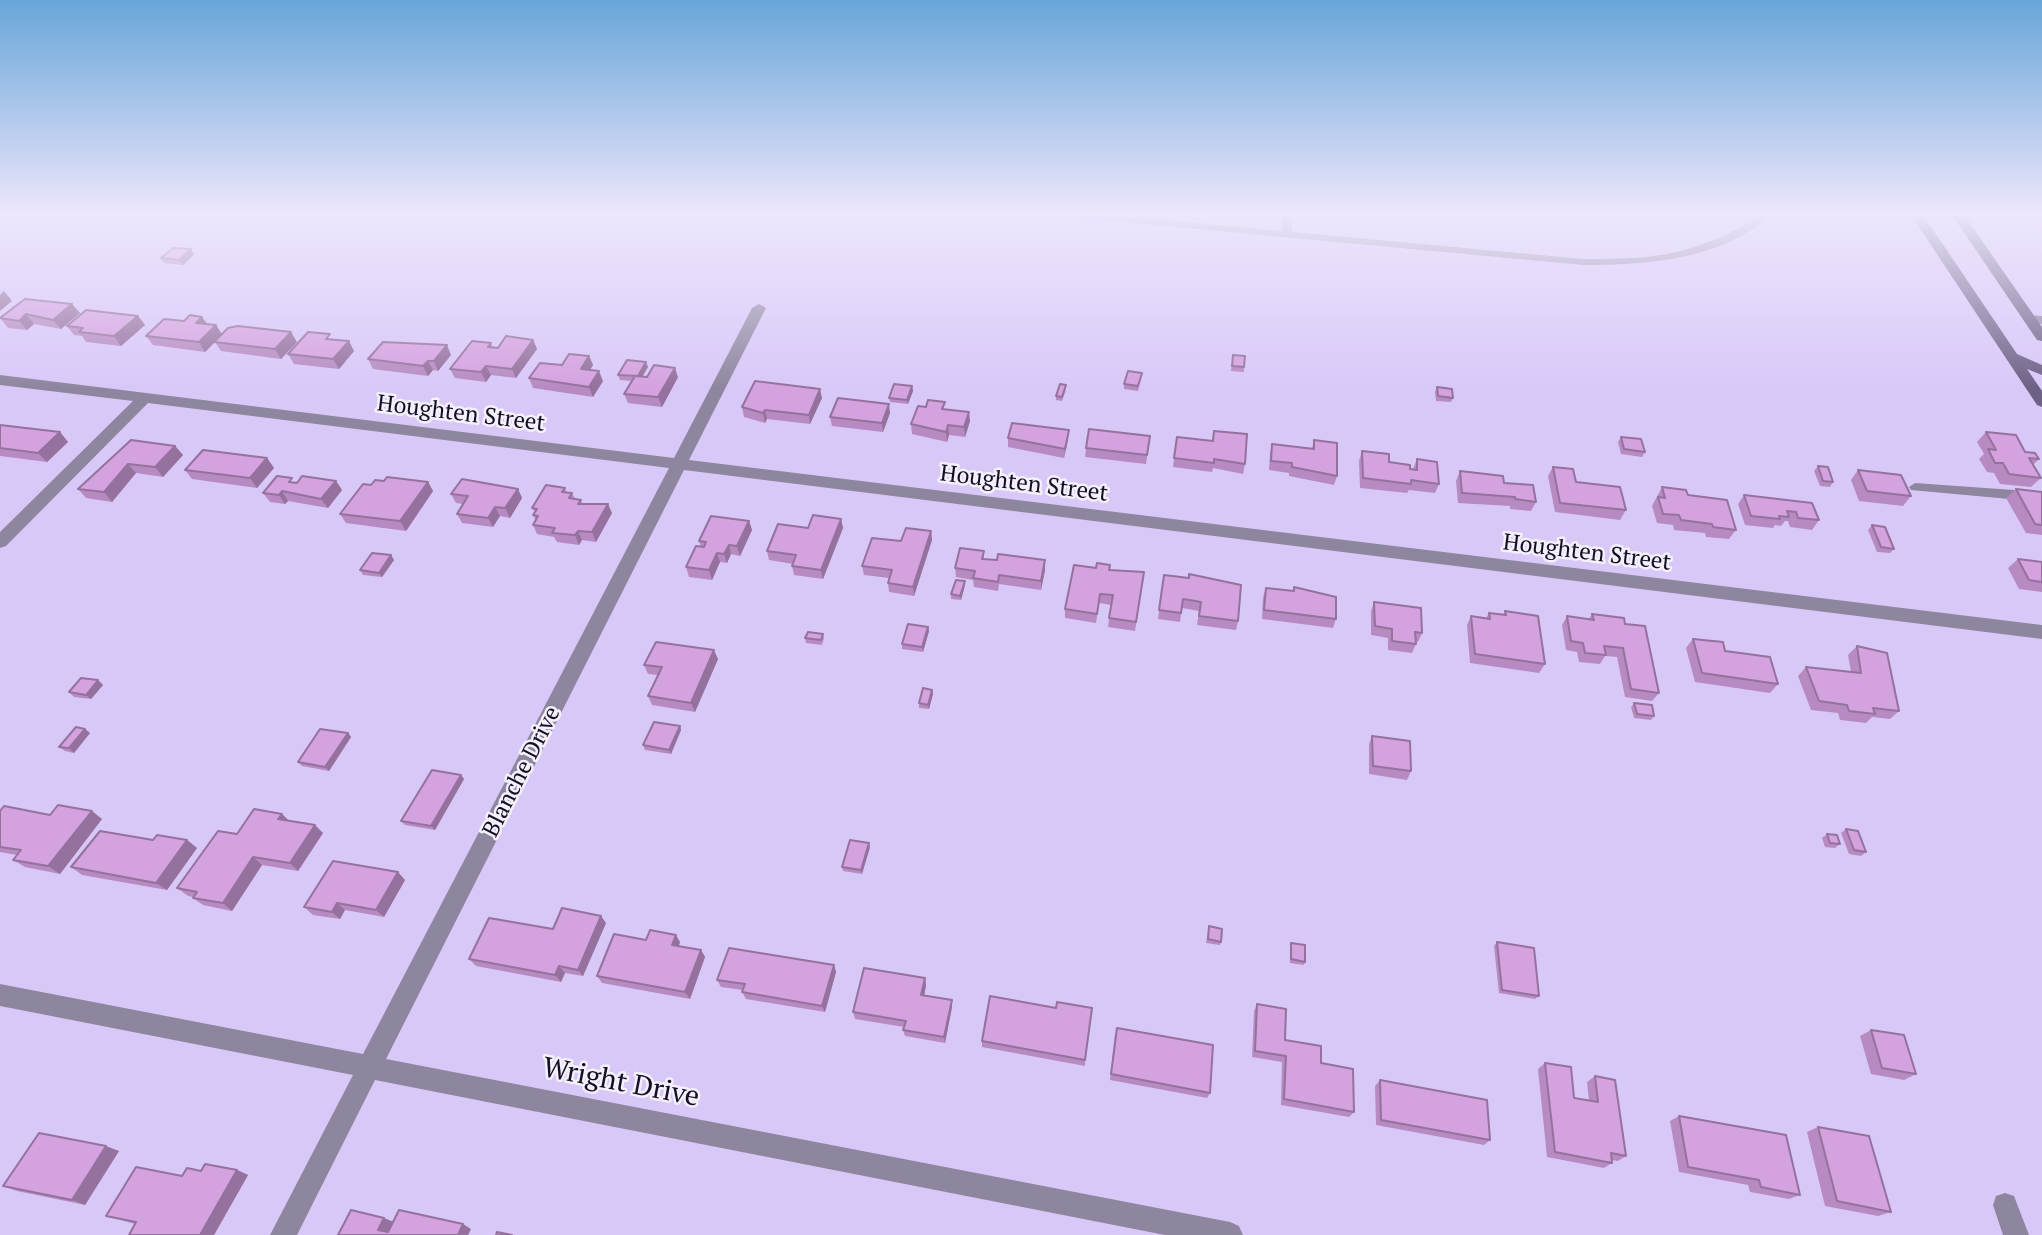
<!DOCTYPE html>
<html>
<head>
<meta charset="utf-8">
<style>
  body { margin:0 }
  canvas { display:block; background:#d8c8f8 }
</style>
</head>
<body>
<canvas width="2042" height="1235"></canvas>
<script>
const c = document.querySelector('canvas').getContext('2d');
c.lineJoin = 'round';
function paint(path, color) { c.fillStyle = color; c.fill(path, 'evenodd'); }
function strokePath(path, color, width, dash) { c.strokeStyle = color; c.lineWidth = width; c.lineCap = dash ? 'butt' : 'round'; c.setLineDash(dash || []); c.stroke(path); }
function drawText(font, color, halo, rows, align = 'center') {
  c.font = font + ' "PT Serif",serif'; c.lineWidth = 5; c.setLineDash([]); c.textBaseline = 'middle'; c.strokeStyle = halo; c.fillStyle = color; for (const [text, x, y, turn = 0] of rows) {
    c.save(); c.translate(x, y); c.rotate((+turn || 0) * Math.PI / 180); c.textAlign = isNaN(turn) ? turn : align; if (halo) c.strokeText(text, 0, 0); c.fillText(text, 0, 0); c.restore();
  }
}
const service = new Path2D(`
  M1074 215H1109L1282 231 1281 215H1291L1292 232 1583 259C1621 259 1661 259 1697 246 1707 242 1717 239 1727 234 1743 227 1753 215 1771 215 1722 260 1646 265 1583 265L1079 218Z
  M1915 483 2042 492V502L1911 490 1909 487Z`);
const minor = new Path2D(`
  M759 304 766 308 689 460 2042 625V639L684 470 386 1059 1230 1222 1239 1226 1243 1235H1165L375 1080 297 1235H270L353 1075 0 1006V984L363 1054 669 468 148 403 6 546 0 548V532L133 401 0 385V375L674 458 752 308Z
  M2030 315 2042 316V324L2025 322 2023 319Z
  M2005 1193 2014 1196 2029 1235H2003L1993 1205 1996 1196Z`);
const secondary = new Path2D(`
  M1911 215H1923L2017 354 2042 365V375L2027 369 2042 391V407L2037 405Z
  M1952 215H1964L2042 327V341L2037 340Z`);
const wall = new Path2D(`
  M194 254 183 265 164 263 161 258Z
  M25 299 80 313 61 329 34 324 27 330 8 328 0 318Z
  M138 316 145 325 121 346 86 342 82 336 74 335 67 326Z
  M207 324 216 325 222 334 297 342 281 359 221 351 215 342 205 352 153 345 146 336Z
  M333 340 354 351 339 369 294 364 288 354Z
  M533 340 537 349 516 378 491 375 486 382 455 378 450 369 491 343 493 348H498Z
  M451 355 438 371 433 370 428 376 373 369 368 359Z
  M1233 355 1244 367V372L1231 371Z
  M589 356 593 365 590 370 603 381 593 397 533 388 529 378Z
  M648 367 642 377H678L662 407 628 403 624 394 632 381 620 380 618 375Z
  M1142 373 1138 391 1124 389V384Z
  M912 386 913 391 908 404 890 402 889 398Z
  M1437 387 1453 398 1451 402 1436 401 1435 392Z
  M1066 390 1062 401 1056 400V396Z
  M822 398 810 424 767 419 765 423 744 417 742 407Z
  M945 409 970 421 965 437 949 435 947 442 912 434 911 424Z
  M890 413 883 432 832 426 830 417Z
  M0 425 60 432 68 442 47 462 0 456Z
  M1214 431 1245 464 1243 474 1213 468 1212 472 1173 467 1177 437 1212 441Z
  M1986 432 2039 459 2033 465 2041 478 2031 487 2000 484 1994 473 1987 472 1979 459 1984 454 1977 442Z
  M1150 436 1146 464 1085 457 1086 448Z
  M1621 437 1645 452 1642 457 1621 454 1618 442Z
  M1008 438 1068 439 1064 458 1008 447Z
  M131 440 175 446 183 455 163 477 136 473 112 502 86 498 78 489Z
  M1314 440 1337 476 1334 485 1289 476V473L1269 470 1270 453 1272 444 1312 448Z
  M1362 451 1389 462 1410 469H1413L1417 459 1439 484 1435 493 1409 490 1407 493 1360 488 1359 461Z
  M267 458 274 468 257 488 192 479 185 470Z
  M1818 466 1833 482 1830 487 1820 486 1814 471Z
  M1553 467 1576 482 1626 510 1620 520 1555 512 1548 476Z
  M1858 470 1911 496 1903 506 1859 501 1851 480Z
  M1460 471 1504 483 1536 502 1531 511 1510 509V506L1458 503 1456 481Z
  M336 481 342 490 328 508 288 501 285 504 270 502 263 493 296 483Z
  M428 482 433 491 406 531 346 523 340 514 371 485Z
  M1662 487 1688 495 1736 530 1729 539 1706 537 1705 533 1674 530 1673 525 1657 523 1652 506Z
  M565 488 567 493H572L575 499 581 500 582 504 612 513 596 542 582 540 579 545 557 542 554 537 537 534 533 525 536 521 533 515 535 512 532 508Z
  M518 489 522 498 510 518 500 516 493 527 462 523 457 514 463 504 456 503 451 494Z
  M2016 489 2042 492V535L2026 533 2006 498Z
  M1744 495 1819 520 1812 530 1790 527 1788 521H1785L1781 526 1775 525 1773 528 1745 525 1738 504Z
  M841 519 843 528 823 579 794 575 792 566 793 564 769 560 767 551 808 528Z
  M749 521 752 530 740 556 731 554 727 563 720 562 712 580 689 577 686 567 701 547 699 541Z
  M1872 525 1894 549 1890 553 1877 552 1868 530Z
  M931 531 932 540 914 596 889 592 888 583 889 578 864 575 862 566 901 541Z
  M984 551V559L997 560H1045V570L1041 590 999 584 998 591 974 587 973 580 956 577 955 568Z
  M391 555 394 560 382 577 363 575 360 570Z
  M2018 559 2042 562V592L2019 589 2008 568Z
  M1110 570 1144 572 1135 631 1108 627 1111 605 1099 603 1096 623 1065 618V609Z
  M1164 575 1238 621 1236 630 1197 625 1199 611 1182 608 1180 622 1158 619Z
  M965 585 961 600 951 599V594Z
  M1294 587 1336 619 1333 628 1262 619 1263 597 1266 588 1293 591Z
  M1374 602 1422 633 1418 642 1416 641V644L1412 653 1388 650V638L1371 635V611Z
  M1505 611 1545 664 1539 673 1470 663 1467 625 1471 616 1486 618 1489 613 1504 615Z
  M1592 614 1625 624 1659 693 1652 701 1625 697 1617 657 1605 656 1600 664 1579 662 1577 652 1566 650 1562 625 1567 616 1589 619Z
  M928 627 929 631 923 652 902 649V644Z
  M823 634 824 638 822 645 806 643 805 638Z
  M1693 639 1725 651 1778 684 1770 693 1695 682 1686 648Z
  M1857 646 1899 711 1890 719 1872 717 1866 723 1840 720 1838 713 1811 710 1798 676 1806 667 1851 672 1848 655Z
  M718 659 695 712 652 705 648 696 658 675 648 674 644 665Z
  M98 680 103 685 91 699 74 697 69 692Z
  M932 690 933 694 929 709 919 708V703Z
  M1634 703 1654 716 1651 720 1634 718 1631 707Z
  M680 726 681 730 671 754 645 750 643 745Z
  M85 729 90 733 74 753 65 751 59 747Z
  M348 733 351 737 329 771 302 766 298 762Z
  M1372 736 1411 771 1407 780 1369 774V744Z
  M461 775 464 779 435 830 405 825 401 821Z
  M0 811 50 815 102 819 60 874 25 867 13 860 17 855 0 852Z
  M282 814 289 821 323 833 298 871 262 865 232 911 203 905 193 898V897L188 896 177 888 237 834Z
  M1846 829 1866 852 1861 856 1849 854 1841 833Z
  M1827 834 1840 844 1835 848 1825 847 1822 838Z
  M153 840H187L197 848 167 890 82 875 71 867Z
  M870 847 862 874 843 871 842 867Z
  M405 880 384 917 345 910 340 919 313 915 304 907Z
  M606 923 583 976 565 973 561 982 476 966 469 959 553 929Z
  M1209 926 1221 942 1220 945 1206 943Z
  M680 942 679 946 701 950 705 957 690 999 602 983 597 976Z
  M1497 942 1539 996 1535 999 1499 993 1494 946Z
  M1291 943 1305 962 1304 965 1290 963V946Z
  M834 965 836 972 825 1012 746 999 742 992 743 990 721 987 717 980Z
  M925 978 926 985 924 996 952 1000V1007L945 1043 905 1036 903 1030 904 1027 855 1019 853 1012Z
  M1257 1004 1285 1040 1354 1112 1349 1117 1281 1105 1282 1062 1252 1057 1254 1011Z
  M1056 1008 1085 1060V1066L982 1047V1041Z
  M1871 1030 1916 1074 1904 1080 1871 1074 1860 1036Z
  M1115 1034 1210 1093 1207 1098 1110 1080Z
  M1545 1063 1574 1098 1589 1100 1587 1082 1595 1076 1626 1156 1618 1161 1611 1160 1612 1163 1604 1168 1547 1157 1538 1069Z
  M1380 1080 1490 1140 1484 1145 1376 1125 1375 1086Z
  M1679 1116 1800 1195 1789 1199 1750 1192 1748 1185 1679 1172 1670 1121Z
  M1818 1127 1891 1212 1878 1216 1825 1206 1807 1132Z
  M119 1151 85 1205 17 1191 3 1186Z
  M237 1170 248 1175 214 1235H129L135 1224 106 1216 182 1176 201 1171Z`);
const shadedWall = new Path2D(`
  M191 249 194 254 183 265 179 260Z
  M4 291 12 301 0 311V295Z
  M72 304 80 313 61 329 53 320Z
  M26 314 34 324 27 330 19 321Z
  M138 316 145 325 121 346 114 336Z
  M202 317 209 326 196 323Z
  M216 325 222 335 205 352 199 342Z
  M291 332 297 342 281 359 275 349Z
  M533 340 537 349 516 378 512 369Z
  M349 341 354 351 339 369 333 359Z
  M447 345 451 355 438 371 434 361Z
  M589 356 593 365 584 379 581 369Z
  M428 361 433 370 428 376 423 366Z
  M646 362 648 367 639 382 637 377Z
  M486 366 491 375 486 382 481 372Z
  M675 368 678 377 662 407 658 397Z
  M599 371 603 381 593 397 589 387Z
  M912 386 913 391 908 404 907 400Z
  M820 389 822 398 810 424 809 415Z
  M889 404 890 413 883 432 882 423Z
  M765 410 767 419 765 423 763 413Z
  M969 412 970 421 965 437 964 427Z
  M948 425 949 435 947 442 946 432Z
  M1069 430 1068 439 1064 458 1065 449Z
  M60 432 68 442 47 462 38 453Z
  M175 446 183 455 163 477 155 467Z
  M267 458 274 468 257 488 250 478Z
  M128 464 136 473 112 502 104 492Z
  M336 481 342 490 328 508 321 499Z
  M428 482 433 491 406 531 400 521Z
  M518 489 522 498 510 518 505 508Z
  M282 491 288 501 285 504 279 495Z
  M608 504 612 513 596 542 592 532Z
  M495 507 500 516 493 527 488 518Z
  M841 519 843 528 823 579 821 570Z
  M749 521 752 530 740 556 737 546Z
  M578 531 582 540 579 545 575 535Z
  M931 531 932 540 914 596 913 587Z
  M729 545 731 554 727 563 724 554Z
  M717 553 720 562 712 580 709 570Z
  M391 555 394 560 382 577 379 573Z
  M1045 560V570L1041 590V581Z
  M965 581V585L961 600 960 596Z
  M928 627 929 631 923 652 922 647Z
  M714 650 718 659 695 712 691 703Z
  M98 680 103 685 91 699 86 695Z
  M932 690 933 694 929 709 928 705Z
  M680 726 681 730 671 754 669 750Z
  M85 729 90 733 74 753 69 748Z
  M348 733 351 737 329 771 325 767Z
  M461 775 464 779 435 830 431 826Z
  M92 811 102 819 60 874 48 866Z
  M282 814 290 822 278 819Z
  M315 825 323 833 298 871 290 863Z
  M187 840 197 848 167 890 156 883Z
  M869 843 870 847 862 874 861 870Z
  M253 857 262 865 232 911 223 903Z
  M398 872 405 880 384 917 376 910Z
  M337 903 345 910 340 919 332 912Z
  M601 916 606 923 583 976 578 970Z
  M676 935 680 942 676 952 672 945Z
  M701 950 705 957 690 999 685 992Z
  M834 965 836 972 825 1012 822 1006Z
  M559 966 565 973 561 982 555 975Z
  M925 978 926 985 923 1002 921 995Z
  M952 1000V1007L945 1043 944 1037Z
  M106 1146 119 1151 85 1205 72 1200Z
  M237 1170 248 1175 214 1235H200Z
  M384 1218 394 1222 388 1234 378 1230Z
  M463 1224 471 1229 468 1235H458Z`);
const building = new Path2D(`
  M173 248 191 249 179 260 161 258Z
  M25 299 72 304 53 320 26 314 19 321 0 318Z
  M86 310 138 316 114 336 79 332 83 328 67 326Z
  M190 315 202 317 196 323 216 325 199 342 146 336 164 319 184 321Z
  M238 326 291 332 275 349 214 342 228 328Z
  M308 332 330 334 326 339 349 341 333 359 288 354Z
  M506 336 533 340 512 369 486 366 481 372 450 369 472 341 491 343 488 347 498 348Z
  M383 342 447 345 434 361H428L423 366 368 359Z
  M569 354 589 356 581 369 599 371 589 387 529 378 540 363 562 365Z
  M1233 355 1245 356 1244 367 1232 366Z
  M627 360 646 362 638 376 618 375Z
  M654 365 675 368 658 397 624 394 635 376 647 377Z
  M1128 371 1142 373 1138 386 1124 384Z
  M755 381 820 389 809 415 765 410 763 413 742 407Z
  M894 384 912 386 907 400 889 398Z
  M1060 384 1066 385 1062 397 1056 396Z
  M1437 387 1452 389 1453 398 1438 396Z
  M838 398 889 404 882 423 830 417Z
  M928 400 945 402 942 409 969 412 964 427 948 425 946 432 911 424 918 406 926 407Z
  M1012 423 1069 430 1065 449 1008 438Z
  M0 425 60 432 38 453 0 448Z
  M1089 429 1150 436 1147 455 1086 448Z
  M1214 431 1247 434 1245 464 1214 459V463L1174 458 1177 437 1213 441Z
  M1986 432 2016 435 2025 452 2035 453 2039 459 2029 458 2041 478 2009 474 2003 463H1995L1988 449 1996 450Z
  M1621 437 1641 439 1645 452 1624 449Z
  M131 440 175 446 155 467 128 464 104 492 78 489Z
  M1314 440 1337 443V476L1292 467V463L1271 461 1272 444 1314 449Z
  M203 450 267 458 250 478 185 470Z
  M1362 451 1389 454V462L1410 465V469L1417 470V459L1437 462 1439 484 1411 480V484L1363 478Z
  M1818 466 1828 467 1833 482 1823 481Z
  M1553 467 1573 469 1576 482 1620 487 1626 510 1560 503Z
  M1858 470 1901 475 1911 496 1867 491Z
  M1460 471 1503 476 1504 483 1533 485 1536 502 1515 499V497L1462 493Z
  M277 476 292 478 289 482 297 483 302 476 336 481 321 499 282 491 279 495 263 493Z
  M387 477 428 482 400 521 340 514 363 484 371 485 375 480 384 481Z
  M462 479 518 489 505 508 495 507 488 518 457 514 468 496 451 494Z
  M546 485 565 488 562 492 572 493 569 498 581 500 578 504H608L592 532 578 531 575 535 552 533 555 528 533 525 538 516 533 515 537 509 532 508Z
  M1662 487 1686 490 1688 495 1727 500 1736 530 1713 527 1712 524 1681 520 1679 515 1663 514 1658 497 1665 498Z
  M2016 489 2042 492V525L2035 524Z
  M1744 495 1812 503 1819 520 1798 518 1796 512 1787 511 1789 517 1779 516 1780 519 1751 516Z
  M813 515 841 519 821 570 792 566 796 555 767 551 778 524 808 528Z
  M711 516 749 521 737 546 729 545 724 554 717 553 709 570 686 567 696 546 704 547 706 542 699 541Z
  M1872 525 1885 527 1894 549 1881 547Z
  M906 528 931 531 913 587 888 583 892 570 862 566 872 538 901 541Z
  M960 548 984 551 982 559 997 560 998 554 1045 560 1041 581 999 575 998 582 973 578 975 571 955 568Z
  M372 553 391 555 379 573 360 570Z
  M2018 559 2042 562V582L2029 580Z
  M1097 563 1110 565 1109 570 1144 572 1136 622 1109 618 1113 595 1100 594 1097 614 1065 609 1074 565 1096 568Z
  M1189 574 1241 585 1238 621 1199 616 1201 602 1183 599 1181 613 1159 610 1164 575 1189 578Z
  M956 580 965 581 960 596 951 594Z
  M1294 587 1336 597V619L1264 610 1266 588 1294 591Z
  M1374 602 1421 608 1422 633 1415 632 1416 644 1392 641V629L1375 626Z
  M1505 611 1538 616 1545 664 1475 654 1471 616 1490 619 1489 613 1506 615Z
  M1592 614 1624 618 1625 624 1645 626 1659 693 1631 689 1623 648 1604 646 1606 655 1585 653 1583 643 1571 641 1567 616 1594 620Z
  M908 624 928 627 922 647 902 644Z
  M808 632 823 634 821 640 805 638Z
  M1693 639 1723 642 1725 651 1770 657 1778 684 1702 673Z
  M656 642 714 650 691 703 648 696 662 667 644 665Z
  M1857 646 1887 653 1899 711 1873 708 1875 714 1849 711 1847 705 1819 701 1806 667 1861 673Z
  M81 678 98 680 86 695 69 692Z
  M923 688 932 690 928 705 919 703Z
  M1634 703 1652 705 1654 716 1637 714Z
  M654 722 680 726 669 750 643 745Z
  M76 727 85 729 69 748 59 747Z
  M320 729 348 733 325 767 298 762Z
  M1372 736 1410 741 1411 771 1373 766Z
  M432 770 461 775 431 826 401 821Z
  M58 805 92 811 48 866 13 860 21 850 0 847V811L4 806 50 815Z
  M254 809 282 814 278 819 315 825 290 863 253 857 223 903 193 898 197 892 177 888 218 831 237 834Z
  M1846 829 1858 831 1866 852 1854 850Z
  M100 831 153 840 157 835 187 840 156 883 71 867Z
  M1827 834 1837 835 1840 844 1830 843Z
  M850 840 869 843 861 870 842 867Z
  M333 861 398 872 376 910 337 903 332 912 304 907Z
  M562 908 601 916 578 970 559 966 555 975 469 959 489 918 553 929Z
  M1209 926 1222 929 1221 942 1208 939Z
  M650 930 676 935 672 945 701 950 685 992 597 976 614 934 646 940Z
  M1497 942 1534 948 1539 996 1502 990Z
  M1291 943 1305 945V962L1291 959Z
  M729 948 834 965 822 1006 742 992 745 984 717 980Z
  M864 968 925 978 921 995 952 1000 944 1037 903 1030 906 1021 853 1012Z
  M990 996 1056 1008 1057 1002 1092 1008 1085 1060 982 1041Z
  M1257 1004 1286 1009 1285 1040 1321 1046V1063L1353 1069 1354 1112 1284 1099 1286 1056 1255 1051Z
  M1117 1028 1213 1045 1210 1093 1111 1074Z
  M1871 1030 1904 1035 1916 1074 1882 1068Z
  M1545 1063 1571 1067 1574 1098 1598 1102 1595 1076 1615 1080 1626 1156 1611 1153 1612 1163 1555 1152Z
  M1380 1080 1487 1100 1490 1140 1381 1120Z
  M1679 1116 1786 1135 1800 1195 1761 1187 1759 1180 1688 1167Z
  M1818 1127 1869 1136 1891 1212 1837 1201Z
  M39 1133 106 1146 72 1200 3 1186Z
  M205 1164 237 1170 200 1235H129L136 1222 106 1216 136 1167 182 1176 187 1168 201 1171Z
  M351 1210 384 1218 378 1230 388 1232 399 1210 463 1224 458 1235H338Z
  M497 1232 512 1235H496Z`);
const streetNames = [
  ["Houghten Street",461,414,7],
  ["Houghten Street",1024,484,7],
  ["Houghten Street",1587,553,7],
  ["Blanche Drive",522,772,-63]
];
const nearStreetnames = [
  ["Wright Drive",621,1083,11]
];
paint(service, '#8e869f');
paint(minor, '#8e869f');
paint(secondary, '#6e6186');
paint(wall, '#b78bc1');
paint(shadedWall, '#95719d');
paint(building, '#d5a2e0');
strokePath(building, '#95719d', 2);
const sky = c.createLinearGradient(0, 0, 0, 388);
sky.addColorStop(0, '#68a6d9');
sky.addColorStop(0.55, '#ede6fc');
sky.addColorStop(1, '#ede6fc00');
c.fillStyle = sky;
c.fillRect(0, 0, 2042, 388);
drawText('23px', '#160e23', '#f4f0fc', streetNames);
drawText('28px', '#160e23', '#f4f0fc', nearStreetnames);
</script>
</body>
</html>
